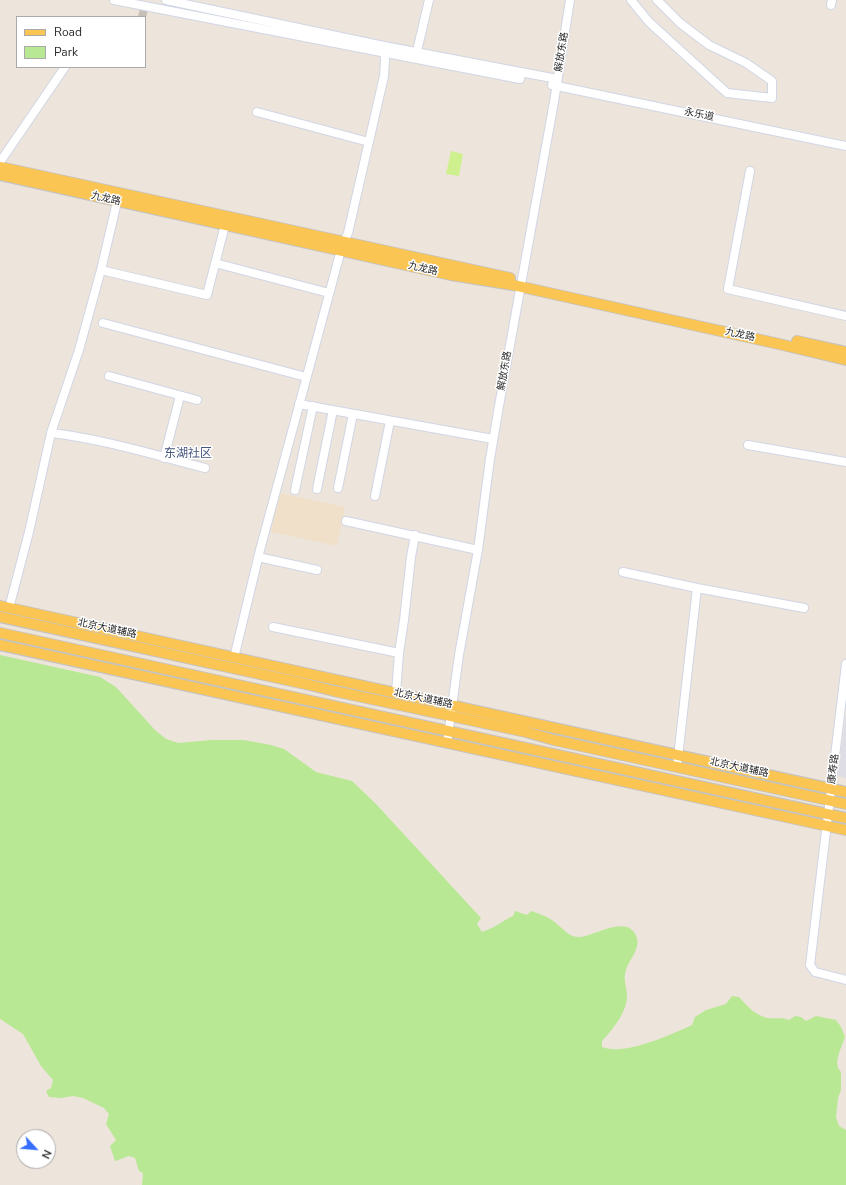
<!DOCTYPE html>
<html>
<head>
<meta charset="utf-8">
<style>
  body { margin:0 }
  #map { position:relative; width:846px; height:1185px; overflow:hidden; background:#ede4db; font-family:"Nunito Sans",sans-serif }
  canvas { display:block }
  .legend { position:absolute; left:16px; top:16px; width:130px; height:52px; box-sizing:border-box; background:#fff; border:1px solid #aaa; margin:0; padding:5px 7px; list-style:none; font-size:12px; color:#2a2a2a }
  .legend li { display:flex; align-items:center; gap:8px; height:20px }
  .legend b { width:20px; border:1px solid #aaa }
  .north { position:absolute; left:16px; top:1129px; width:40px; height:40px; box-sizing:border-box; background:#fff; border:1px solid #aaa; border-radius:50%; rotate:116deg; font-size:11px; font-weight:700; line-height:16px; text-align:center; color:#2a2a2a }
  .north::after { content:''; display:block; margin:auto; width:14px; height:18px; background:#376dff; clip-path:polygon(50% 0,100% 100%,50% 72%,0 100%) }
</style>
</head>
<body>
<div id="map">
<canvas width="846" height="1185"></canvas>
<ul class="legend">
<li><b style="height:5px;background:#fac553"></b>Road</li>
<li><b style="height:11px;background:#b8e894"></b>Park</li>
</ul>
<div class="north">N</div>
</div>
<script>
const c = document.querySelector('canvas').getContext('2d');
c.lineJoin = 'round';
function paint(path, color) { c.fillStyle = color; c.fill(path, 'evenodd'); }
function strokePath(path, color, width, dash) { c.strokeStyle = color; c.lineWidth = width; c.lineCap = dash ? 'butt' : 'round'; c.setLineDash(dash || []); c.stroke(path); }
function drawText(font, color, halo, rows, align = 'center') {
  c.font = font + ' "Nunito Sans","Noto Sans SC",sans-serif'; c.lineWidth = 3; c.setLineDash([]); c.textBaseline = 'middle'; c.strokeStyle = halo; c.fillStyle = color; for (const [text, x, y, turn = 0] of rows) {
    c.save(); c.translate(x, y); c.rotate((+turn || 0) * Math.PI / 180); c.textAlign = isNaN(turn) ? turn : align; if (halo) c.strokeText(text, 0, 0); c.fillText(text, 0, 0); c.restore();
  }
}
const industrial = new Path2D(`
  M846 714V778L838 776Z`);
const education = new Path2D(`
  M279 493 345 507 337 546 271 532Z`);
const green = new Path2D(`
  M0 655 100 677 116 687 155 730 166 739 178 743 211 740H244L271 745 284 749 316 772 352 781 376 804 481 918 477 924 482 932C495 928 502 921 513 916L515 911 527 915 531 911C541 914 551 918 558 925 566 931 570 938 581 937 594 935 622 918 633 931 645 945 630 957 626 970 623 978 626 986 627 994 628 1011 613 1029 602 1041V1047C625 1056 670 1035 692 1025L695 1017 706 1010 726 1004 732 996 739 997C746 1005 755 1015 767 1018 775 1019 781 1017 789 1020L795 1016 801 1017 806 1021 816 1016 836 1020 841 1027 845 1037 839 1053 837 1062 838 1068 841 1072V1090L838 1098 836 1117 839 1126 846 1130V1185H142L143 1173 139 1171 135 1158 129 1156 115 1161 110 1146 116 1140 106 1124 109 1114 104 1108 83 1098 73 1096 61 1098 49 1097 46 1091 51 1088 53 1080 41 1066 23 1034 0 1019Z`);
const pitch = new Path2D(`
  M451 151 463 154 459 176 446 174Z`);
const minorTunnel = new Path2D(`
  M142 17 144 9`);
const minor = new Path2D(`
  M114 0 520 79 522 72
  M166 0 384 46 552 78
  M631 0 649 22 727 93 772 98V81L746 63 709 45 680 23 657 0
  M831 5 832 0
  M417 51 429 0
  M552 85 846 146
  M257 112 369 142
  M0 162 65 67
  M750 171 728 289 846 316
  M344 242 348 233 384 76 385 60 384 48
  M215 263 329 293
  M101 270 207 295 225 225
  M103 323 306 377
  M109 376 197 400
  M299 404 493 439
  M51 433C103 439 154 455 205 468
  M748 445 846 462
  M164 458 180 396
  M338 488 353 414
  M317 489 333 410
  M295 490 313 406
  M375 496 390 421
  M346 521 478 550
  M258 557 317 570
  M623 572 697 588 804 608
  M9 608 29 532 51 433 79 350 101 270 117 202
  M273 627 399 653
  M234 658 260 550 341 250
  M846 664 810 965 815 972 846 980
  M396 693 399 653 404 620 411 557 415 535
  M447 743 459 655 478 550 490 459 499 406 554 102 570 0
  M677 766 697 588`);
const major = new Path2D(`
  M0 167 510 278
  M0 175 451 275 513 285 779 344 846 360
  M797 341 846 352
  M0 606 846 792
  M0 617 310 685 334 691 526 732 554 740 846 804
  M0 633 846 818
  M0 645 846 830`);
const streetNames = [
  ["解放东路",562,52,-81],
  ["永乐道",699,115,11],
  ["九龙路",106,199,13],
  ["九龙路",423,269,13],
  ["九龙路",740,335,12],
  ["解放东路",505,371,-80],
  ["北京大道辅路",107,629,12],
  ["北京大道辅路",423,699,12],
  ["北京大道辅路",739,768,12],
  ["康寿路",834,769,-83]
];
const quarterNames = [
  ["东湖社区",188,454]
];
paint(industrial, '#dedce5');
paint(education, '#f0e0c9');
paint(green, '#b8e894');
paint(pitch, '#cff08e');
strokePath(minorTunnel, '#c6bfb8', 8, [8, 4]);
strokePath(minor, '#d0d6e4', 10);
strokePath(major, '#c3c3c3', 12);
strokePath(minor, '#fff', 8);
strokePath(major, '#fac553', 10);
drawText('10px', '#2a2a2a', '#fff', streetNames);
drawText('12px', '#47567e', '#fff', quarterNames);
</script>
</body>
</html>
